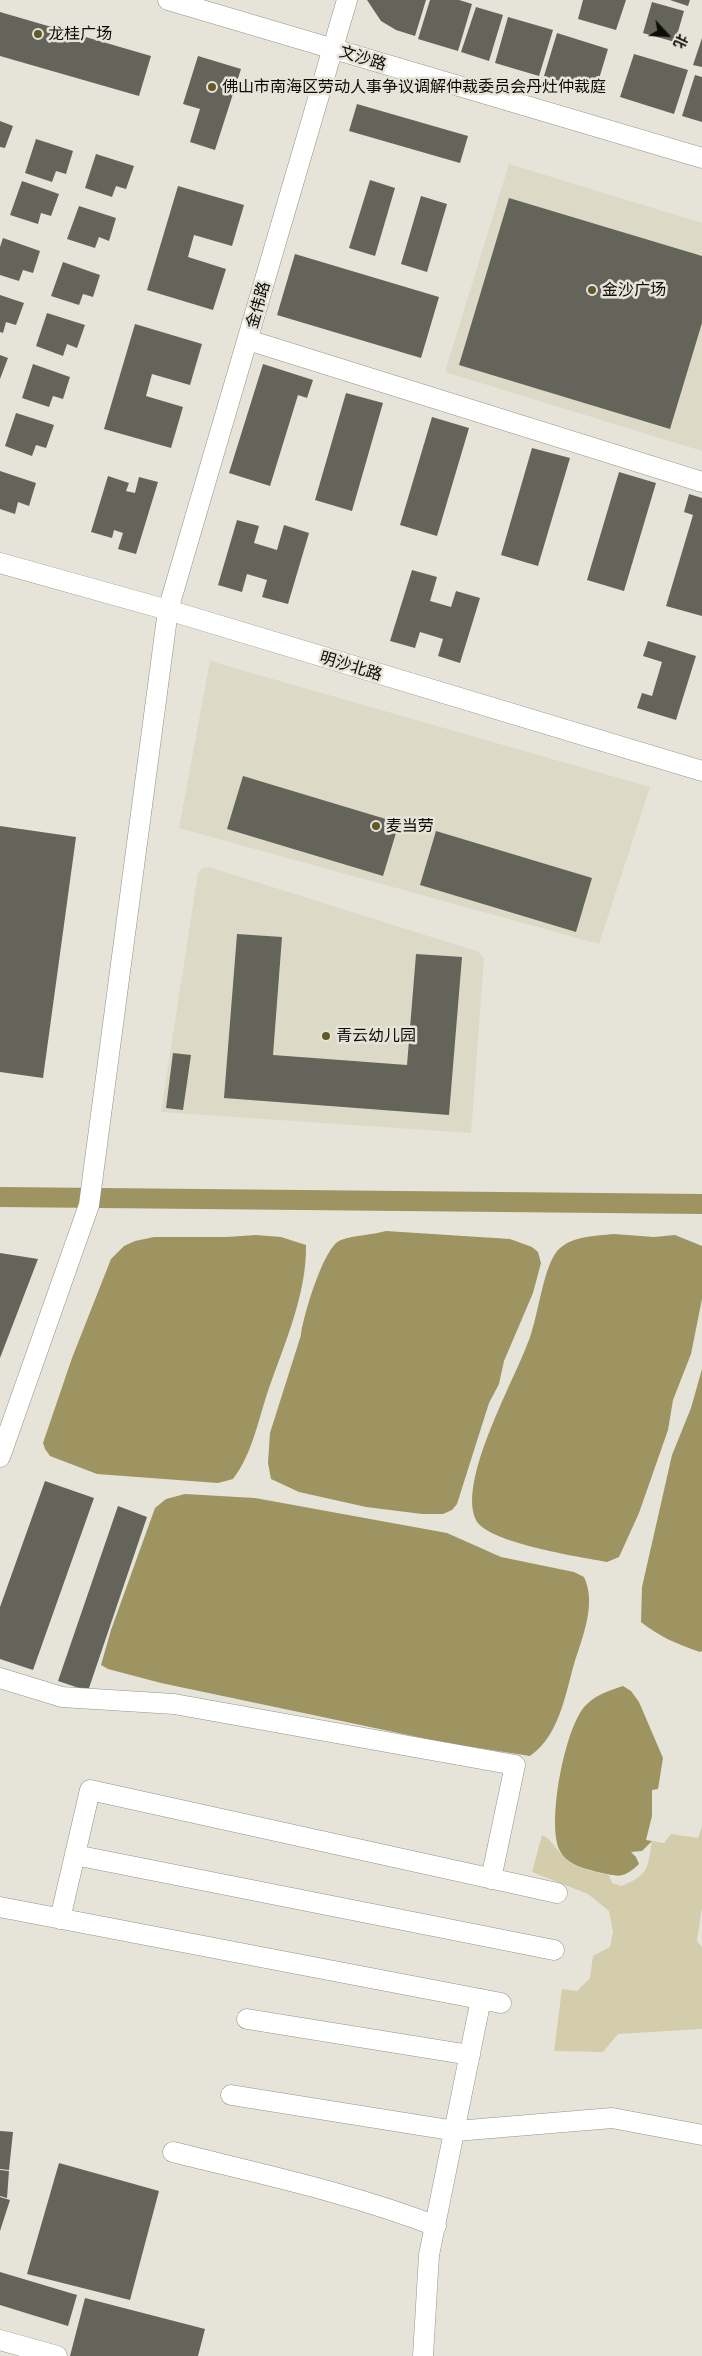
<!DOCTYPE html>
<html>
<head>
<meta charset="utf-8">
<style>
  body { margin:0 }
  #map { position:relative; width:702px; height:2356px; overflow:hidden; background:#e6e4d9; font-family:"Exo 2","Noto Sans SC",sans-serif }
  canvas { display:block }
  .north { position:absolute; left:642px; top:10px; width:50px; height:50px; -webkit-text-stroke:4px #e6e4d9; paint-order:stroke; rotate:115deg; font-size:14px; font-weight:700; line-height:20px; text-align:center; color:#0c0c08 }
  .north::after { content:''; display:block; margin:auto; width:18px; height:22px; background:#0c0c08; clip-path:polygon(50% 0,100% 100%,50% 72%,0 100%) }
</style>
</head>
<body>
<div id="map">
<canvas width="702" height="2356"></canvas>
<div class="north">北</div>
</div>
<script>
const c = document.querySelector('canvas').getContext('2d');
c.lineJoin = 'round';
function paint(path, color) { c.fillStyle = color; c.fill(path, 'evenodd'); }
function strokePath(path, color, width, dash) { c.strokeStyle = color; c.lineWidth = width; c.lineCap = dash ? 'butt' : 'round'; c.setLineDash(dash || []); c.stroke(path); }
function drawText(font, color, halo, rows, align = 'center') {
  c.font = font + ' "Exo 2","Noto Sans SC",sans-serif'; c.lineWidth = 5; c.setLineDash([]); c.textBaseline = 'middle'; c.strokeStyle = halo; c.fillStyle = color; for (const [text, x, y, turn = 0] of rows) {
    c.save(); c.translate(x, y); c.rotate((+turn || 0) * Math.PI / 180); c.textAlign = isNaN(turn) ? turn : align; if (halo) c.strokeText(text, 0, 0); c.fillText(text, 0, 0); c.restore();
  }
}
const built = new Path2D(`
  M509 164 702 223V451L445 372Z
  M210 661 650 787 599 944 179 828Z
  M209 867 479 952 484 959 471 1133 161 1112 198 873 203 868Z`);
const green = new Path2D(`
  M702 1826V1907L697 1941 702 1947V2029L618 2034 603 2052 554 2051 562 1989 577 1991 590 1978 593 1956 610 1947 613 1932 609 1911 588 1894 532 1872 542 1835C554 1841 557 1852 567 1860 578 1869 596 1872 609 1875L612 1883 621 1886C648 1876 648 1868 652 1841L664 1843 671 1834 698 1838Z`);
const water = new Path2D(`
  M386 1231 510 1239 532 1247 538 1252 541 1263 533 1293 504 1361 499 1384 489 1403 457 1504 452 1510 443 1514H422L366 1507 299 1492 271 1479 268 1463 270 1433 301 1335C303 1317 324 1245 341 1240 355 1235 372 1235 386 1231Z
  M614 1234 654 1237 675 1235 702 1246V1299L691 1354 673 1400 668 1430 639 1513 619 1557 607 1562C581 1557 487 1543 476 1520 457 1480 516 1378 530 1337 538 1315 543 1272 555 1254 567 1236 594 1236 614 1234Z
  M256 1235 281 1237 306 1245C307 1295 283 1347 267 1394 258 1422 251 1456 233 1479L218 1483 97 1474 50 1456 45 1449 43 1443 72 1358 111 1259 124 1246 135 1241 154 1237H226Z
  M702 1369V1651L700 1652C679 1645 658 1636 641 1622L642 1587 672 1455 691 1408Z
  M185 1494 255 1498 447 1533 501 1557 574 1572 584 1577C597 1604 582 1638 574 1664 565 1696 559 1736 530 1756L446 1743 161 1683 108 1669 101 1665 111 1630 155 1508 166 1499Z
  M623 1686 631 1691 639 1702 663 1758 658 1789 652 1790V1816L646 1840 652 1841 642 1851 631 1852 636 1857 639 1864C623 1879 619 1877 598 1872 585 1869 566 1864 560 1851 546 1825 565 1725 586 1705 597 1694 609 1691 623 1686Z`);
const canal = new Path2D(`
  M0 1197 702 1204`);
const building = new Path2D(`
  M367 0H426L415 36 396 30 381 21Z
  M430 0H459L472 4 458 51 418 39Z
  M583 0H626L616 30 578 19Z
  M670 0H690L688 6Z
  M652 2 684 11 675 42 643 33Z
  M476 7 503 15 489 61 461 52Z
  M0 12 151 56 139 96 0 56Z
  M508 17 553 30 539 76 495 63Z
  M557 33 608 49 595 92 544 76Z
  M702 38V67L693 65Z
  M634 54 688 70 674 114 620 97Z
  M198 56 241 69 215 150 190 142 200 109 183 104Z
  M695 75 702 77V122L682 116Z
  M357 104 468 136 460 163 349 131Z
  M0 121 13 126 5 148 0 147Z
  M36 139 73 151 66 174 56 171 52 182 25 173Z
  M96 154 134 166 126 189 116 186 112 197 85 188Z
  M370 180 395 188 375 256 349 248Z
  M22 181 59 194 51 216 41 213 38 224 10 215Z
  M178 186 244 205 232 246 194 235 188 257 226 269 213 310 147 290Z
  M421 196 447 204 427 272 401 264Z
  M509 198 702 256V323L670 429 459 365Z
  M79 206 116 218 109 241 99 237 95 248 67 239Z
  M3 238 40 251 33 273 23 270 19 281 0 275V247Z
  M295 254 439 297 421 358 277 315Z
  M63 262 100 275 93 297 83 294 79 305 51 296Z
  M0 295 24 303 16 325 6 322 3 333 0 332Z
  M47 313 85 325 77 348 67 344 63 356 36 346Z
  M135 324 202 344 190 385 152 374 146 396 183 407 171 448 104 429Z
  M0 355 8 358 0 379Z
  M33 364 70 377 63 399 53 396 49 407 22 398Z
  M263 364 313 380 307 398 298 395 270 486 229 473Z
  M346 393 383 403 352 511 315 500Z
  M16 413 54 425 46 448 36 445 32 456 5 446Z
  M432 417 469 428 437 536 400 525Z
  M532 448 570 458 538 566 501 555Z
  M0 471 36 483 29 506 18 502 15 514 0 509Z
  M619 472 656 483 624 591 587 580Z
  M108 476 129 483 126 491 135 493 139 477 158 482 136 554 118 549 123 533 114 530 112 538 91 532Z
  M689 494 702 498V616L666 606 693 515 684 512Z
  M237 520 259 526 254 543 277 550 284 525 309 533 288 604 262 597 267 580 247 574 242 592 218 585Z
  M412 570 437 577 430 601 451 607 456 591 480 598 460 663 438 656 443 639 420 632 415 648 390 641Z
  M648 641 696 656 676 720 637 708 642 693 652 696 662 662 643 656Z
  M243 776 399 823 383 876 227 829Z
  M0 826 76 837 43 1078 0 1072Z
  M436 831 592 878 576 932 420 885Z
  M237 934 282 937 273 1055 407 1065 416 954 462 957 449 1115 224 1098Z
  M173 1053 191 1055 183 1110 166 1108Z
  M0 1253 38 1259 0 1358Z
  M45 1481 94 1498 33 1670 0 1659V1607Z
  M118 1506 147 1517 88 1691 58 1681Z
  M0 2131 13 2132 9 2170 0 2169Z
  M59 2163 159 2191 130 2300 27 2274Z
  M0 2170 9 2171 7 2198 0 2196Z
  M0 2197 10 2200 0 2231Z
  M0 2272 77 2295 68 2326 0 2305Z
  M85 2298 205 2329 198 2356H70Z`);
const minor = new Path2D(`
  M168 0 702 158
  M248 340 702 482
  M0 563 168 610 702 771
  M0 1457 89 1205 168 610 347 0
  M0 1678 62 1697 174 1704 515 1765 491 1879
  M75 1855 554 1950
  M0 1907 501 2003
  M60 1919 90 1790 557 1893
  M247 2019 470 2055
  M231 2095 456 2131 612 2118 702 2135
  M173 2152C261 2174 351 2193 436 2226
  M0 2340 57 2356
  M423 2356 429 2255 481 1999`);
const markers = [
  [38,34,5,"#635a27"],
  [212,87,5,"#635a27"],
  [592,290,5,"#635a27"],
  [376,826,5,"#635a27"],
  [326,1036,5,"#635a27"]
];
const poiNames = [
  ["龙桂广场",48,34],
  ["佛山市南海区劳动人事争议调解仲裁委员会丹灶仲裁庭",222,87],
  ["金沙广场",602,290],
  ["麦当劳",386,826],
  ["青云幼儿园",336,1036]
];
const streetNames = [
  ["文沙路",363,58,17],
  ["金伟路",258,305,-74],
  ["明沙北路",351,666,17]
];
paint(built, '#dcd9c7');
paint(green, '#d3cdac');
paint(water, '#9d9462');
strokePath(canal, '#9d9462', 20);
paint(building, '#65645a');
strokePath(minor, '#949389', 21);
strokePath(minor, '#fff', 20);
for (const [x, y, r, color] of markers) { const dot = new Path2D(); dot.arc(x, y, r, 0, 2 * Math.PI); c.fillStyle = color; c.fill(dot); strokePath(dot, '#e6e4d9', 2); }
drawText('16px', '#0c0c08', '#e6e4d9', poiNames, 'left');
drawText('16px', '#0c0c08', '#e6e4d9', streetNames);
</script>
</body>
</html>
